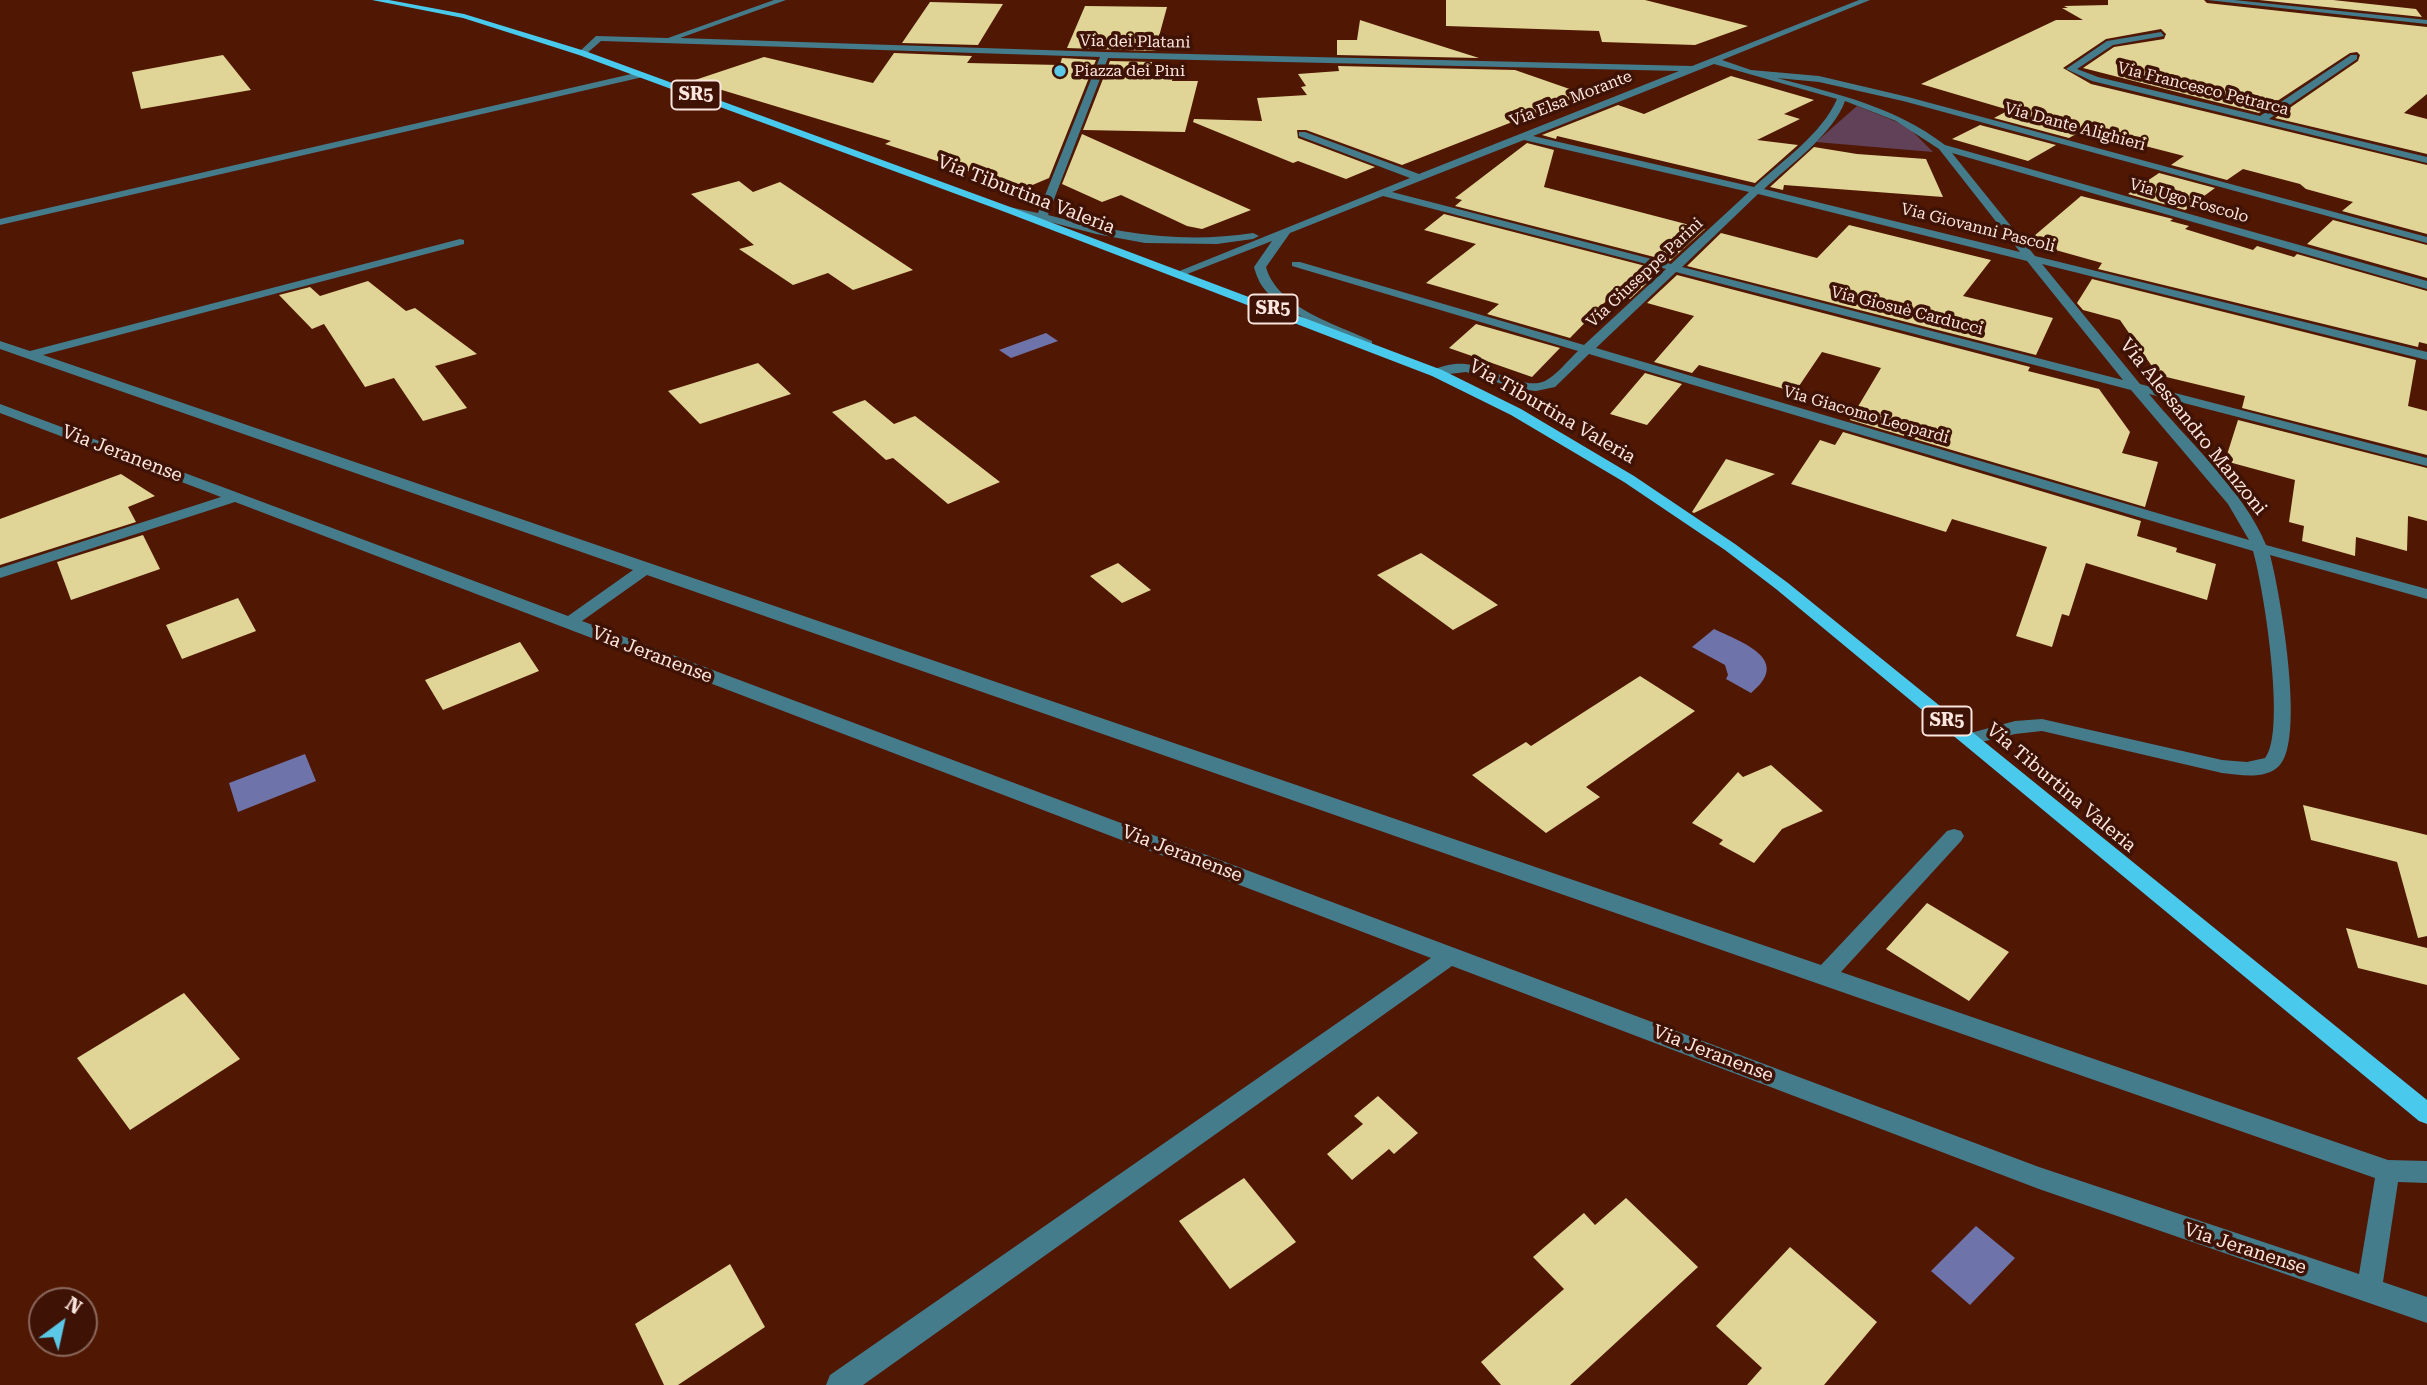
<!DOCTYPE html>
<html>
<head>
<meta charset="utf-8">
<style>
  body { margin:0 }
  #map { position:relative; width:2427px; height:1385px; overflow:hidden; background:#501703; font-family:"Roboto Serif",serif }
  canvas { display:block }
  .north { position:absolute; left:28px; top:1287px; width:70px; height:70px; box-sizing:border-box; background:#3e1305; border:2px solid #8a675c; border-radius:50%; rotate:33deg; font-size:19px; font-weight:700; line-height:28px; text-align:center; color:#fce5de }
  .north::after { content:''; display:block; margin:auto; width:24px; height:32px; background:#5ac8e6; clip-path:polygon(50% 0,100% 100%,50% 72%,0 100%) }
</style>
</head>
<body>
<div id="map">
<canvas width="2427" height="1385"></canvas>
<div class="north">N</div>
</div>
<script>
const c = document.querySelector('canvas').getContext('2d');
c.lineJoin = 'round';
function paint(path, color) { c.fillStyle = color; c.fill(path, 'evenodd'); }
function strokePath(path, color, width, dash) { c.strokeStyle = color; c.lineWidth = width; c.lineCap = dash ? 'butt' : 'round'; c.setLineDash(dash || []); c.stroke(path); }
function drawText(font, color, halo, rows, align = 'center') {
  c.font = font + ' "Roboto Serif",serif'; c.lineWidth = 7; c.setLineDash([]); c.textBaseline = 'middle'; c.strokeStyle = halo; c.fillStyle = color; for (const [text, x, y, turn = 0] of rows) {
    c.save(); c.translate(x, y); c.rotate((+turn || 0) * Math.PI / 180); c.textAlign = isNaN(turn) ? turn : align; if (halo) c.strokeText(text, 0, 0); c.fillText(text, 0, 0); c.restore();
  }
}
const green = new Path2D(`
  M1857 106 1907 126 1933 152 1816 142Z`);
const water = new Path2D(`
  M1046 333 1058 341 1011 358 999 350Z
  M1714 629C1741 642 1793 659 1751 693L1726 679 1728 675 1725 665 1692 647Z
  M305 754 316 781 238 812 229 783Z
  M1976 1226 2015 1258 1970 1305 1931 1271Z`);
const building = new Path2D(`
  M1446 0H1645L1748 26 1695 45 1602 42 1599 31 1446 26Z
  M2108 0H2204L2207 3 2427 27V94L2404 113 2427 119V154L2275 118 2358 61 2360 55 2357 52 2350 53 2259 113 2083 68 2114 47 2164 39 2166 34 2161 29 2106 39 2063 68 2091 84 2427 165V234L2342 211 2353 202 2306 189 2300 184 2243 169 2227 180 2171 165 2184 156 2083 130 2069 138 1994 118 2009 110 1921 84 2056 20H2083L2062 8H2068L2064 6 2108 5Z
  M2259 0H2333L2416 9 2422 17Z
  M930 2 1003 4 978 45 902 43Z
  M1085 6 1167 7 1155 51 1067 48Z
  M1360 20 1400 33 1479 58 1337 55V40H1357Z
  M894 53 972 56 967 63 1060 65 1062 58 1096 60 1049 178 1023 189 885 144 891 141 692 81 764 57 873 83Z
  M223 55 251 90 141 109 132 72Z
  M1110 61 1152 62 1149 75 1173 76 1172 81H1198L1185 132 1083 130Z
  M1338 66 1515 70 1584 94 1402 165 1306 130H1297L1298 138 1375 167 1346 179 1298 161 1293 163 1193 122 1194 119 1262 121 1257 98 1307 95 1301 87 1306 86 1298 74 1339 71Z
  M1731 76 1814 100 1784 114 1800 119 1757 140 1798 145 1755 183 1557 136 1556 139 1542 135 1618 105 1644 114Z
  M1980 125 2056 145 2028 161 1952 139Z
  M1082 134 1251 210 1202 229 1187 226 1121 195 1102 202 1062 184Z
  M1527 143 1554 150 1544 187 1705 229 1670 261 1455 206 1462 200 1455 198Z
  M1814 147 1857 154 1926 159 1943 197 1784 185 1783 190 1770 187Z
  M2159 173 2215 188 2185 210 2128 194Z
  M739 181 753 192 780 182 913 270 853 290 828 273 793 285 739 249 754 245 691 194Z
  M2081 196 2173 219 2170 221 2189 226 2185 229 2253 250 2257 246 2294 257 2297 254 2427 291V344L2419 342 2418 347 2098 269 2102 263 2027 242Z
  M1444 214 1661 270 1630 299 1614 294 1610 297 1570 338 1487 314 1499 304 1426 283 1476 244 1424 230Z
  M2333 220 2427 245V278L2307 244Z
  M1849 225 1991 260 1963 296 2053 318 2036 355 1687 266 1721 233 1817 258Z
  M1677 275 2030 367 2028 371 2099 389 2130 432 2122 453 2158 462 2145 507 1850 420 1881 368 1822 352 1795 392 1699 365 1692 373 1654 362 1694 316 1647 303Z
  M2092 279 2416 360 2408 406 2427 411V455L2242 408 2245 396 2158 375 2120 320 2083 310 2077 303Z
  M368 281 406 311 415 308 477 354 435 366 467 408 423 421 394 378 365 387 324 324 312 329 279 295 310 287 320 296Z
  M1476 324 1560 348 1532 377 1449 348Z
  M758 363 791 394 700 424 668 391Z
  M1645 373 1682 384 1647 425 1610 414Z
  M865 400 894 424 915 416 1000 482 948 504 893 458 886 460 832 412Z
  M2238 420 2427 468V521L2408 516 2407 551 2356 537 2355 556 2302 541 2304 526 2289 522 2295 480 2225 461Z
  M1843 432 2141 521 2137 536 2177 548 2176 552 2216 564 2207 600 2086 563 2069 616 2062 614 2052 647 2016 636 2047 547 1952 519 1946 532 1791 484 1820 440 1835 445Z
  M1726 459 1775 474 1694 513 1692 512Z
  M121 474 155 496 128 507 136 522 0 565V519Z
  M143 535 160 569 71 600 57 562Z
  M1421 553 1498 605 1453 630 1377 575Z
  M1118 563 1151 590 1122 603 1090 576Z
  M238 598 256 631 182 659 166 625Z
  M520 642 539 671 443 710 425 680Z
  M1640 676 1695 711 1586 787 1600 797 1546 833 1472 775 1526 742 1531 746Z
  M1771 765 1823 811 1782 829 1754 863 1719 844 1723 840 1692 823 1738 772 1743 777Z
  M2303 805 2427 835V936L2418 938 2397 862 2311 840Z
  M1927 903 2009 952 1969 1001 1886 949Z
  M2346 928 2427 948V985L2358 968Z
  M184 993 240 1059 130 1130 77 1058Z
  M1378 1096 1418 1133 1394 1154 1389 1149 1352 1180 1327 1154 1363 1124 1354 1116Z
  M1244 1178 1296 1242 1230 1289 1179 1221Z
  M1626 1198 1698 1267 1570 1385H1501L1481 1362 1564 1289 1533 1257 1584 1213 1595 1225Z
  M1790 1247 1877 1322 1824 1385H1747L1762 1368 1716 1326Z
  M730 1264 765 1327 678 1385H664L635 1324Z`);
const minor = new Path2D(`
  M774 0H786L680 38 1105 52 1692 66 1859 0H1870L1722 60 1751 70 1819 76 1908 97 2427 237V243L1903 101 1819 82 1777 78C1838 94 1895 107 1945 145L2427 281V289L1952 153 2035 256 2427 352V360L2042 264 2140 384 2427 458V466L2149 394C2186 439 2245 492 2266 545L2427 589V599L2270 555C2280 592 2306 740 2279 766 2265 780 2240 775 2222 773L2042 731 2015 734 1969 745 1963 743 1960 739 1963 735 2015 721 2042 719 2222 760 2247 762 2265 758C2287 732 2263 585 2253 551L1589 354 1555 387 1536 391 1517 389 1466 372 1432 376V370C1443 366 1453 363 1465 364 1487 366 1525 391 1545 381 1557 375 1568 360 1578 351L1292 266V262H1300L1584 345 1666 269 1383 196 1290 233 1266 267C1277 308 1338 325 1372 341V347C1355 350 1284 308 1270 295 1261 287 1257 278 1254 267L1272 241 1182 276 1172 274 1410 178 1299 136V132H1305L1419 174 1679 71 1108 58 1048 215C1117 233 1181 244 1253 233L1259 236 1253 239 1217 244 1145 243 1096 234 1004 210 1009 207 1038 213 1100 57 601 41 585 55 578 53 596 36 668 38ZM1714 64 1837 99C1822 134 1782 161 1754 187L1533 136ZM1845 101 1896 121 1939 149 2020 252 1764 189C1789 166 1834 133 1845 101ZM1524 140 1749 192 1671 264 1392 192ZM1758 194 2027 261 2123 380 1682 267ZM1676 272 2131 390 2228 504 2249 540 1596 348Z
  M2207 0H2234L2427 20V24Z
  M2161 32 2164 36 2113 45 2077 69 2098 77 2260 116 2351 55H2357V59L2269 119 2427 157V163L2092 81 2066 69 2107 41Z
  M640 72 644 75 643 77 0 225V219Z
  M460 239 464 240V244L43 355 1821 965 1947 831 1954 829 1961 831 1964 836 1961 841 1841 972 2388 1160 2427 1161V1183L2398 1182 2383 1282 2427 1297V1323L2039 1189 1452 966 863 1385H826L830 1375 1431 958 235 502 0 578V568L221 497 0 413V404L568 616 633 570 0 349V341L30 351ZM647 575 2375 1178 2359 1274 2039 1167 582 621Z`);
const major = new Path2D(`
  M372 0H389L464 14 585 51 1013 208 1442 370 1521 409 1634 476 1735 544 1788 583 2427 1100V1124L2419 1121 1776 589 1725 550 1624 482 1511 415 1432 376 1005 212 579 55 463 18Z`);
const markers = [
  [1060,71,7,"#5ac8e6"]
];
const farStreetnames = [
  ["Via dei Platani",1135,42,1],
  ["Via Francesco Petrarca",2203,89,14],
  ["Via Elsa Morante",1571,99,-21],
  ["Via Dante Alighieri",2075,127,15],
  ["Via Ugo Foscolo",2189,201,16],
  ["Via Giovanni Pascoli",1978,228,14],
  ["Via Giuseppe Parini",1645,273,-43],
  ["Via Giosuè Carducci",1907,311,14],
  ["Via Giacomo Leopardi",1866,415,16]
];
const farPoinames = [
  ["Piazza dei Pini",1074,71]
];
const shields = [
  [696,95,49],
  [1273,309,49],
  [1947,721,49]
];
const shieldNames = [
  ["SR5",696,95],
  ["SR5",1273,309],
  ["SR5",1947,721]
];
const streetNames = [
  ["Via Tiburtina Valeria",1026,195,21],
  ["Via Tiburtina Valeria",1552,412,30],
  ["Via Alessandro Manzoni",2193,427,51],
  ["Via Jeranense",122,454,21],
  ["Via Jeranense",652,655,21],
  ["Via Tiburtina Valeria",2061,788,40],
  ["Via Jeranense",1182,854,21],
  ["Via Jeranense",1713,1054,21],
  ["Via Jeranense",2245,1249,18]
];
paint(green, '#614157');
paint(water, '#6e74a9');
paint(building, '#e0d596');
paint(minor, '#447c8c');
paint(major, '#49caec');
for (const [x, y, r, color] of markers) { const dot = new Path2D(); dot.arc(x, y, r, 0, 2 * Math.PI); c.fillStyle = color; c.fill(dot); strokePath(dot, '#3e1305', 2.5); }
drawText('16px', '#fce5de', '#3e1305', farStreetnames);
drawText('16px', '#fce5de', '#3e1305', farPoinames, 'left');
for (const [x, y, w] of shields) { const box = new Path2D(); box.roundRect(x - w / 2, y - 14.5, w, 29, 5); c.fillStyle = '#3e1305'; c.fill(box); strokePath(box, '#fce5de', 2); }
drawText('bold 18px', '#fce5de', null, shieldNames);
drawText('19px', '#fce5de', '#3e1305', streetNames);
</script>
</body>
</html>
